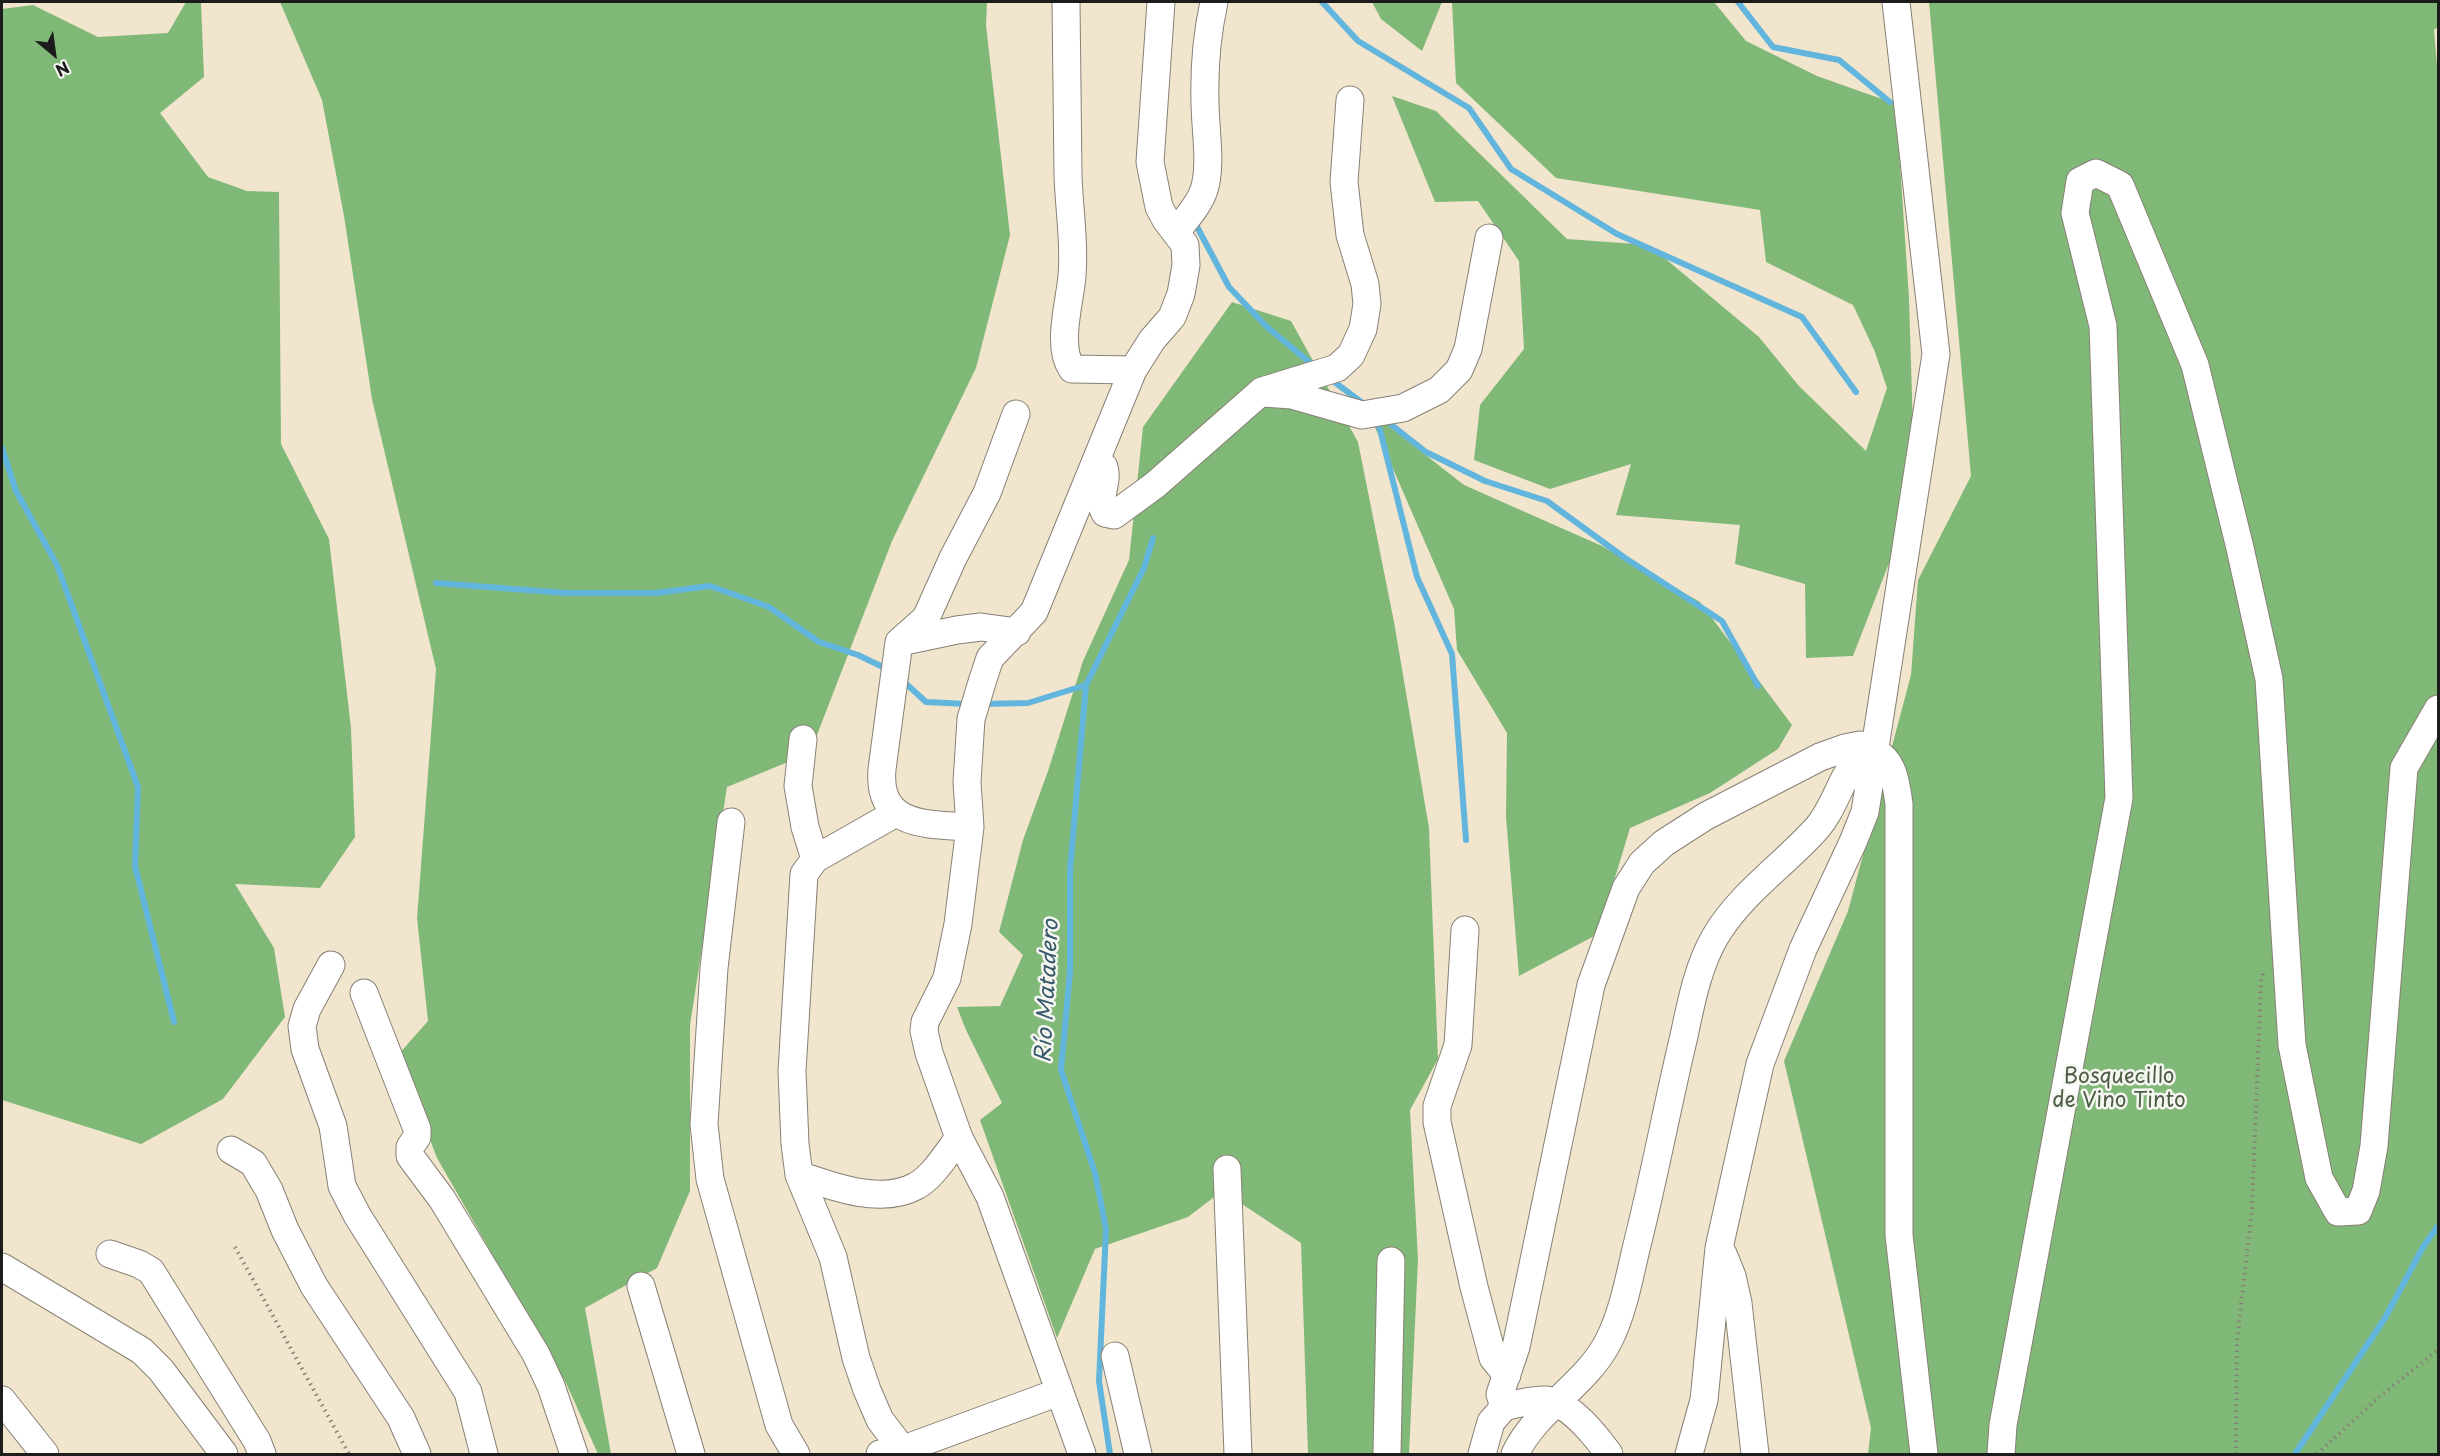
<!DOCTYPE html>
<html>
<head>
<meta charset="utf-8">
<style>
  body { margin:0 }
  #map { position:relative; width:2440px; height:1456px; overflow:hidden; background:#f2e5ce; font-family:"Playpen Sans",sans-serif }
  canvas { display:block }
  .frame { position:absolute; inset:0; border:3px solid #1c1c1c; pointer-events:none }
  .north { position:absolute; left:24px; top:24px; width:60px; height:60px; -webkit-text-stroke:4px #f6f6f2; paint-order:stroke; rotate:151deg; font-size:16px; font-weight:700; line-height:24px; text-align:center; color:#1c1c1c }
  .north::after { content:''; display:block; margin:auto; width:21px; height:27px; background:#1c1c1c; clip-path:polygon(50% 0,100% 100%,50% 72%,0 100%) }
</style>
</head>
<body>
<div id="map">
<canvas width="2440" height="1456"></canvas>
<div class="frame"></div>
<div class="north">N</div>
</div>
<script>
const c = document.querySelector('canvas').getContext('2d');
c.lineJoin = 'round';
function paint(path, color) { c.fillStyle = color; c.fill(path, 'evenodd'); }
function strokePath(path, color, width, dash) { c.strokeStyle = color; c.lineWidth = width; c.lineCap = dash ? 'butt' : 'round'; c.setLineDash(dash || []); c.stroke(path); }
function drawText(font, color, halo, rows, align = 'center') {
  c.font = font + ' "Playpen Sans",sans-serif'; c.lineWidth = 5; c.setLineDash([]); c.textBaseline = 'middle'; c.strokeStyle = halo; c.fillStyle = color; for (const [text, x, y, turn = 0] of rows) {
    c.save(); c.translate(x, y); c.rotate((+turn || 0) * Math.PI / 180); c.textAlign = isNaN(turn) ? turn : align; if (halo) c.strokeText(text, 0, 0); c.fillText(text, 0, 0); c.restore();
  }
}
const forest = new Path2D(`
  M186 2H201L204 77 160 113 208 177 247 191 279 192 281 444 329 539 351 728 355 837 320 888 235 884 274 948 285 1017 223 1099 141 1144 2 1100V9L33 5 98 37 168 33Z
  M280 2H987L986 25 1010 235 976 368 892 541 810 753 727 787 690 1025V1191L657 1268 585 1308 611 1454H598L566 1383 437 1158 398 1055 428 1021 417 918 436 669 372 399 344 216 322 100Z
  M1372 2H1442L1422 51 1381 19Z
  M1452 2H1714L1746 41 1817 76 1896 104 1909 298 1915 496 1853 656 1806 658 1805 584 1735 564 1740 525 1616 515 1631 464 1550 489 1474 460 1480 405 1524 349 1519 261 1478 201 1435 202 1392 96 1436 111 1567 239 1649 245 1759 337 1799 386 1866 451 1887 388 1875 352 1853 305 1766 262 1760 210 1556 178 1456 83Z
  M1929 2H2438V27L2434 30 2438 77V1454H1868L1871 1428 1784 1061 1848 911 1911 675 1918 580 1971 476Z
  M1232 302 1291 321 1358 442 1394 622 1429 828 1438 1059 1410 1110 1418 1259 1409 1454H1308L1301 1243 1222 1191 1188 1217 1095 1249 1057 1338 980 1120 1002 1103 966 1030 957 1007 1000 1006 1023 955 999 932 1023 840 1048 771 1083 661 1129 560 1143 427Z
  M1367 409 1464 485 1602 546 1700 602 1792 725 1778 749 1710 793 1630 828 1598 934 1519 976 1506 817 1507 733 1457 650 1454 609Z`);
const stream = new Path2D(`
  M1322 2 1358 41 1469 108 1511 169 1617 234 1802 317 1856 392
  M1738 2 1773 47 1839 60 1890 102
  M1194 221 1229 287 1267 327 1314 366
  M1329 378 1364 404
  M1377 418 1417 577 1452 654 1466 840
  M1384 419 1426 452 1485 481 1547 501 1625 558 1722 621 1758 686
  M2 448 16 491 57 565 138 787 135 866 174 1022
  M436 583 566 593H656L710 586 769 607 819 642 858 655 889 670
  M902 680 926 702 967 704
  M983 704 1028 703 1086 685
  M1110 1454 1099 1381 1106 1229 1095 1173 1061 1070 1070 972V870L1086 685 1144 568 1153 538
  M2295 1454 2385 1318 2423 1247 2438 1226`);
const path = new Path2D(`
  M235 1247 349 1454
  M2236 1454 2237 1341 2252 1209 2261 981 2264 970
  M2317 1454 2379 1397 2438 1350`);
const minor = new Path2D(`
  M1066 2C1067 59 1067 117 1068 175 1069 209 1075 242 1072 276 1070 302 1056 346 1072 369L1133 370
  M1176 232C1186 219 1199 205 1204 190 1212 165 1205 128 1205 102 1204 69 1207 34 1214 2
  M1264 393 1292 395 1362 415 1403 408 1439 390 1459 370 1468 349 1489 238
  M1104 467C1109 483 1096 498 1105 513L1114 515 1155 485 1262 391 1337 368 1351 355 1363 329 1367 304 1365 284 1350 235 1344 182 1350 100
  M900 642 957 630 981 627 1017 632
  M803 739 798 786 805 827 815 859
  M896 813 815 859 804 874 792 1071 795 1144 799 1175 833 1257 856 1358 867 1390 880 1420 906 1454
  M731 822 714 968 704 1124 710 1179 779 1425 796 1454
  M970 827C928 824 877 828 882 769L899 642 926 618 953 558 987 493 1016 414
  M1465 930 1458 1045 1437 1106V1122L1474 1287 1493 1358 1507 1375
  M331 965 307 1009 302 1026 305 1049 333 1126 342 1186 357 1215 468 1392 484 1454
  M364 993 417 1129V1137L410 1147V1156L442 1199 536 1354 551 1386 574 1454
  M231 1150 253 1163 269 1190 285 1230 314 1286 401 1418 417 1454
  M1227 1169 1238 1454
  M799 1175C833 1187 882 1205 916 1186 933 1177 947 1153 959 1138
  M110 1254 139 1264 151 1271 257 1441 262 1454
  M1723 1254 1732 1276 1738 1303 1755 1454
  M2 1267 142 1351 161 1370 224 1454
  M641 1286 691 1454
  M1115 1356 1138 1454
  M2 1400 45 1454
  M1504 1407 1500 1394 1516 1347 1591 985 1626 888 1642 863 1664 843 1706 816 1820 757 1845 748 1860 745 1868 749
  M880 1454 904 1449 1059 1392
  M1082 1454 990 1197 959 1138 929 1053 924 1031 925 1022 947 978 958 924 970 827 967 782 971 719 983 679 990 658 1034 612 1133 370 1152 340 1172 317 1181 294 1186 265 1185 245 1166 220 1159 207 1150 162 1161 2
  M1387 1454 1391 1261
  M1482 1454 1491 1422 1504 1407C1516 1404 1533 1399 1546 1400 1570 1403 1596 1436 1609 1454
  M1515 1454C1536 1409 1587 1385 1609 1340 1623 1312 1629 1279 1636 1249 1654 1178 1667 1107 1684 1036 1691 1003 1698 966 1715 937 1740 894 1784 865 1817 828 1838 804 1842 768 1868 749 1893 756 1896 781 1899 804V1235L1924 1454
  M1689 1454 1704 1400 1719 1248 1760 1064 1803 949 1853 842 1865 812 1936 354 1896 2
  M2001 1454 2003 1425 2119 798 2103 326 2075 213 2080 181 2096 173 2120 185 2195 365 2240 548 2269 679 2292 1045 2319 1178 2338 1212 2358 1211 2366 1191 2374 1146 2404 768 2438 709`);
const parkNames = [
  ["Bosquecillo",2119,1077],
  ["de Vino Tinto",2119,1101]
];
const waterNames = [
  ["Río Matadero",1048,991,-87]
];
paint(forest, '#80b977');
strokePath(stream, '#62b5dd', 6);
strokePath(minor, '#878075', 29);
strokePath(path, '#878075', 4, [1.5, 4.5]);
strokePath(minor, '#fff', 27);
drawText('21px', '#4b5e43', '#f6f6f2', parkNames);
drawText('italic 22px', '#385969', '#f6f6f2', waterNames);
</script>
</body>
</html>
